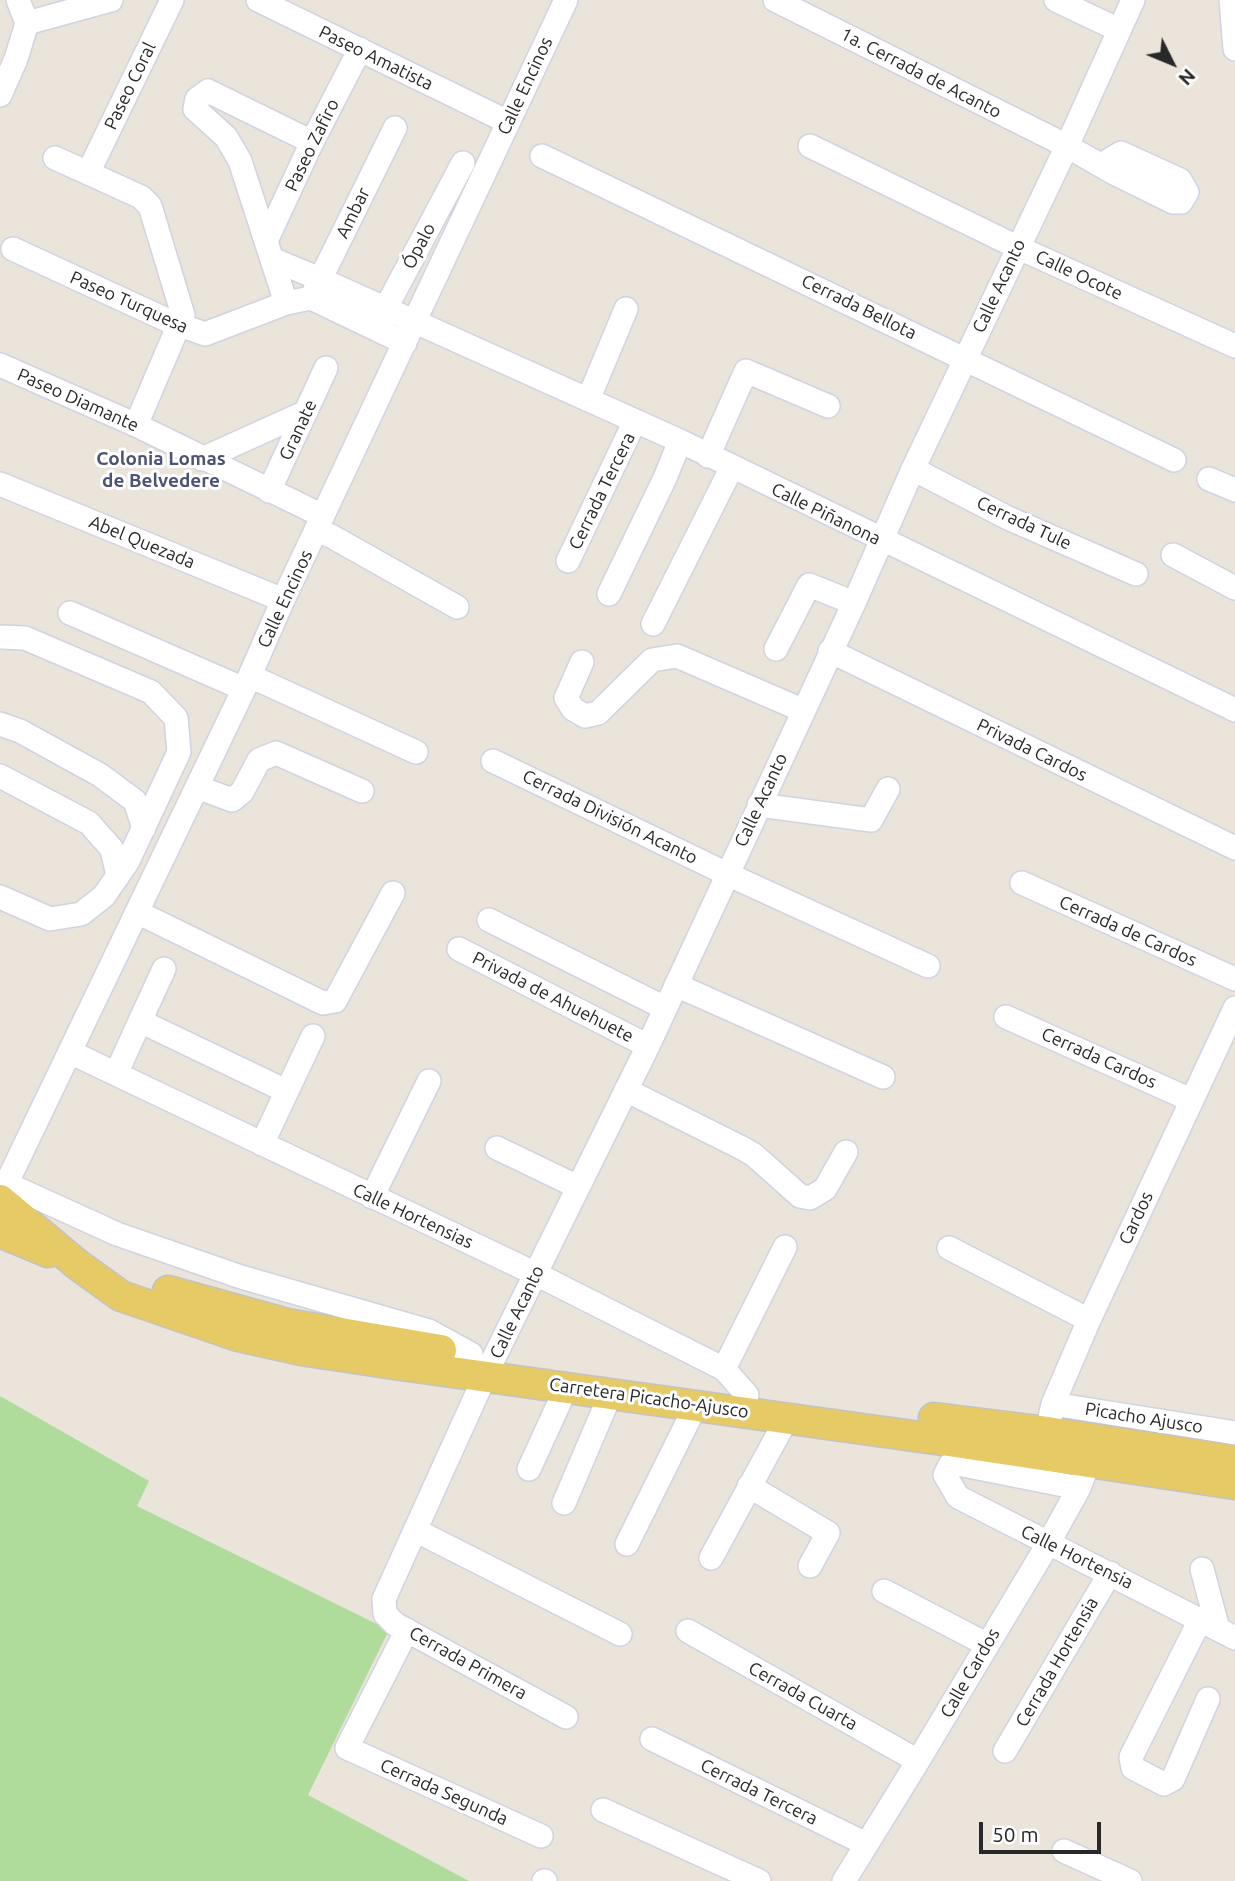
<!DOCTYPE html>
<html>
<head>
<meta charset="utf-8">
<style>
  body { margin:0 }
  #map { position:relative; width:1235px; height:1881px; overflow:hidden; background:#eae4db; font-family:Ubuntu,sans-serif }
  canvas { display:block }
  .north { position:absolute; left:1137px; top:28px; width:70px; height:70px; -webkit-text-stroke:5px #fff; paint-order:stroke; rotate:133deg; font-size:19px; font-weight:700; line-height:28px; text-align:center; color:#282828 }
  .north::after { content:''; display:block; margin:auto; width:24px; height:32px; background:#282828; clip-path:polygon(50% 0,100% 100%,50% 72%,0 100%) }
  .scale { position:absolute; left:979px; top:1822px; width:122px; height:32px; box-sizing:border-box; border:4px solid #282828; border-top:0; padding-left:9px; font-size:21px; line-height:24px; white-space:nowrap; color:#282828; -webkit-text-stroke:5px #fff; paint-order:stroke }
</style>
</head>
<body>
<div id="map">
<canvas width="1235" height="1881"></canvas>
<div class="north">N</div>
<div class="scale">50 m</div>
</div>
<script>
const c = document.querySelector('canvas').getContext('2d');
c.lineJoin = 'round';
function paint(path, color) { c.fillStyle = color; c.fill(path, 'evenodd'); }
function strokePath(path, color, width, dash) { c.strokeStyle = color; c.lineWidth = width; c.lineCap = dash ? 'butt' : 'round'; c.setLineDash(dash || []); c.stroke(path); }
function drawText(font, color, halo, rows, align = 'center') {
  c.font = font + ' Ubuntu,sans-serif'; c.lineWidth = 6; c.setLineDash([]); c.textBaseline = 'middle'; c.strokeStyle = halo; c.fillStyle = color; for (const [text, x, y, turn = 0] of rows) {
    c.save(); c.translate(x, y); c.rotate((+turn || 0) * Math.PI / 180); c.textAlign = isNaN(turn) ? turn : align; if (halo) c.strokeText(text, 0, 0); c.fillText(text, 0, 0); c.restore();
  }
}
const green = new Path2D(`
  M0 1396 149 1481 137 1506 389 1630 308 1795 469 1881H0Z`);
const minor = new Path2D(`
  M258 0 508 122
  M775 0 1067 146 1114 173 1173 202H1181L1187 192 1180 180 1121 153 1101 165
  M1056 0 1119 30
  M1231 0 1235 49
  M27 23 111 0
  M0 95 16 59 27 23 18 0
  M810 146 1017 247 1235 346
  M542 156 1174 460
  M55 158 141 197 150 206 183 315 136 425
  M88 173 172 0
  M266 241 312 142 360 49
  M13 249 169 321 205 334 286 303 311 298 405 343
  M272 259 320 279 680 441 1235 710
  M314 292 395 128
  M286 303 240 161 226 137 195 109 197 99 208 91 312 142
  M379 321 463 163
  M0 365 136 425 323 516
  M588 400 626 309
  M708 456 746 371 828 406
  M202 459 306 412
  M913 469 1008 518 1136 574
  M1209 479 1235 490
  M0 484 283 600
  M269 491 326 368
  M316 530 331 536 457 607
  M1173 555 1235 588
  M568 561 635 421
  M609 594 665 478 680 441
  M70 613 244 689
  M653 624 732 467
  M0 637 25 638 151 692 176 718 179 752 128 861 104 896 81 914 50 919 0 897
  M776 649 809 585 854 603
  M830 651 1235 848
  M582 662 566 698 573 709 585 716 598 713 652 660 677 656 802 710
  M250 676 416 752
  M0 724 20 731 100 775 135 801 144 828
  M493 761 727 874 928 966
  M0 776 89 823 112 849 118 876
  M197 787 232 800 242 792 259 760 276 753 362 791
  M759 805 871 820 888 789
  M1022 883 1235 979
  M137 912 323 1003 335 1001 393 893
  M489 920 665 1008
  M459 949 648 1046
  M676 985 883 1077
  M1006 1017 1191 1100
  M140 1021 164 969
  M70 1052 536 1274 724 1369 747 1395
  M116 1074 140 1021 286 1091
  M626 1090 742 1148 754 1155 800 1196 810 1198 825 1189 846 1152
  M262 1144 313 1036
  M497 1148 578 1187
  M7 1184 117 1234 241 1277 429 1331 471 1354
  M0 1197 244 689 283 600 566 0
  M372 1197 429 1081
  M949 1248 1089 1320
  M724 1369 785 1247
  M1053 1404 1235 1433
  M1047 1432 1053 1404 1089 1320 1235 1008
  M529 1469 567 1386
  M749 1486 828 1533 810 1566
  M1079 1488 958 1464 950 1465 945 1475 958 1497 1235 1638
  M564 1503 611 1393
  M415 1530 620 1634
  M627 1544 696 1405
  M711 1558 787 1418
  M1202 1569 1218 1629
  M884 1591 986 1644
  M1200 1620 1131 1757 1133 1768 1164 1784 1173 1779 1208 1699
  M407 1630 347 1748 541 1836
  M688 1631 918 1761
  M566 1717 395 1624 385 1614 384 1599 485 1376 648 1046 854 603 913 469 1067 146 1133 0
  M652 1739 866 1844
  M1005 1751 1110 1573
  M603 1810 759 1881
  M1064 1851 1130 1881
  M544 1881H545
  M844 1881 918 1761 1048 1544 1079 1488 1089 1461`);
const major = new Path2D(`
  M0 1200 78 1265 121 1296 238 1336 301 1350 394 1364 942 1440 1235 1484
  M0 1232 48 1252
  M168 1291 287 1324 441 1350
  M934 1418 1047 1432 1235 1461`);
const streetNames = [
  ["Paseo Amatista",376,58,26],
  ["1a. Cerrada de Acanto",921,73,27],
  ["Paseo Coral",130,86,-64],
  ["Calle Encinos",525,86,-65],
  ["Paseo Zafiro",312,145,-64],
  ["Ambar",353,213,-64],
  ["Ópalo",419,246,-62],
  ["Calle Ocote",1079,275,25],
  ["Calle Acanto",999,286,-65],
  ["Paseo Turquesa",129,302,24],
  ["Cerrada Bellota",859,307,26],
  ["Paseo Diamante",78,400,24],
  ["Granate",298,430,-65],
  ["Cerrada Tercera",602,491,-64],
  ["Calle Piñanona",826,514,26],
  ["Cerrada Tule",1024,523,25],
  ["Abel Quezada",142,542,22],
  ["Calle Encinos",285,599,-65],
  ["Privada Cardos",1032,750,26],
  ["Calle Acanto",761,800,-65],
  ["Cerrada División Acanto",610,817,26],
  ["Cerrada de Cardos",1128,931,24],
  ["Privada de Ahuehuete",553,997,27],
  ["Cerrada Cardos",1099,1058,24],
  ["Calle Hortensias",413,1216,25],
  ["Cardos",1136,1218,-65],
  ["Calle Acanto",517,1312,-64],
  ["Carretera Picacho-Ajusco",649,1398,8],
  ["Picacho Ajusco",1144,1418,9],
  ["Calle Hortensia",1077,1557,26],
  ["Cerrada Hortensia",1057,1662,-60],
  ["Cerrada Primera",468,1663,29],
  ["Calle Cardos",970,1673,-60],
  ["Cerrada Cuarta",803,1696,29],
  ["Cerrada Segunda",444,1792,24],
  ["Cerrada Tercera",759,1792,26]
];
const neighbourhoodNames = [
  ["Colonia Lomas",161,459],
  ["de Belvedere",161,481]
];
paint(green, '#afdc9b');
strokePath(minor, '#d0d3e0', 26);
strokePath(major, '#c3c3c3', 33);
strokePath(minor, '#fff', 23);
strokePath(major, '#e5ca65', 30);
drawText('18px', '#282828', '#fff', streetNames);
drawText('bold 19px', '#4c5375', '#fff', neighbourhoodNames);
</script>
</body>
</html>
